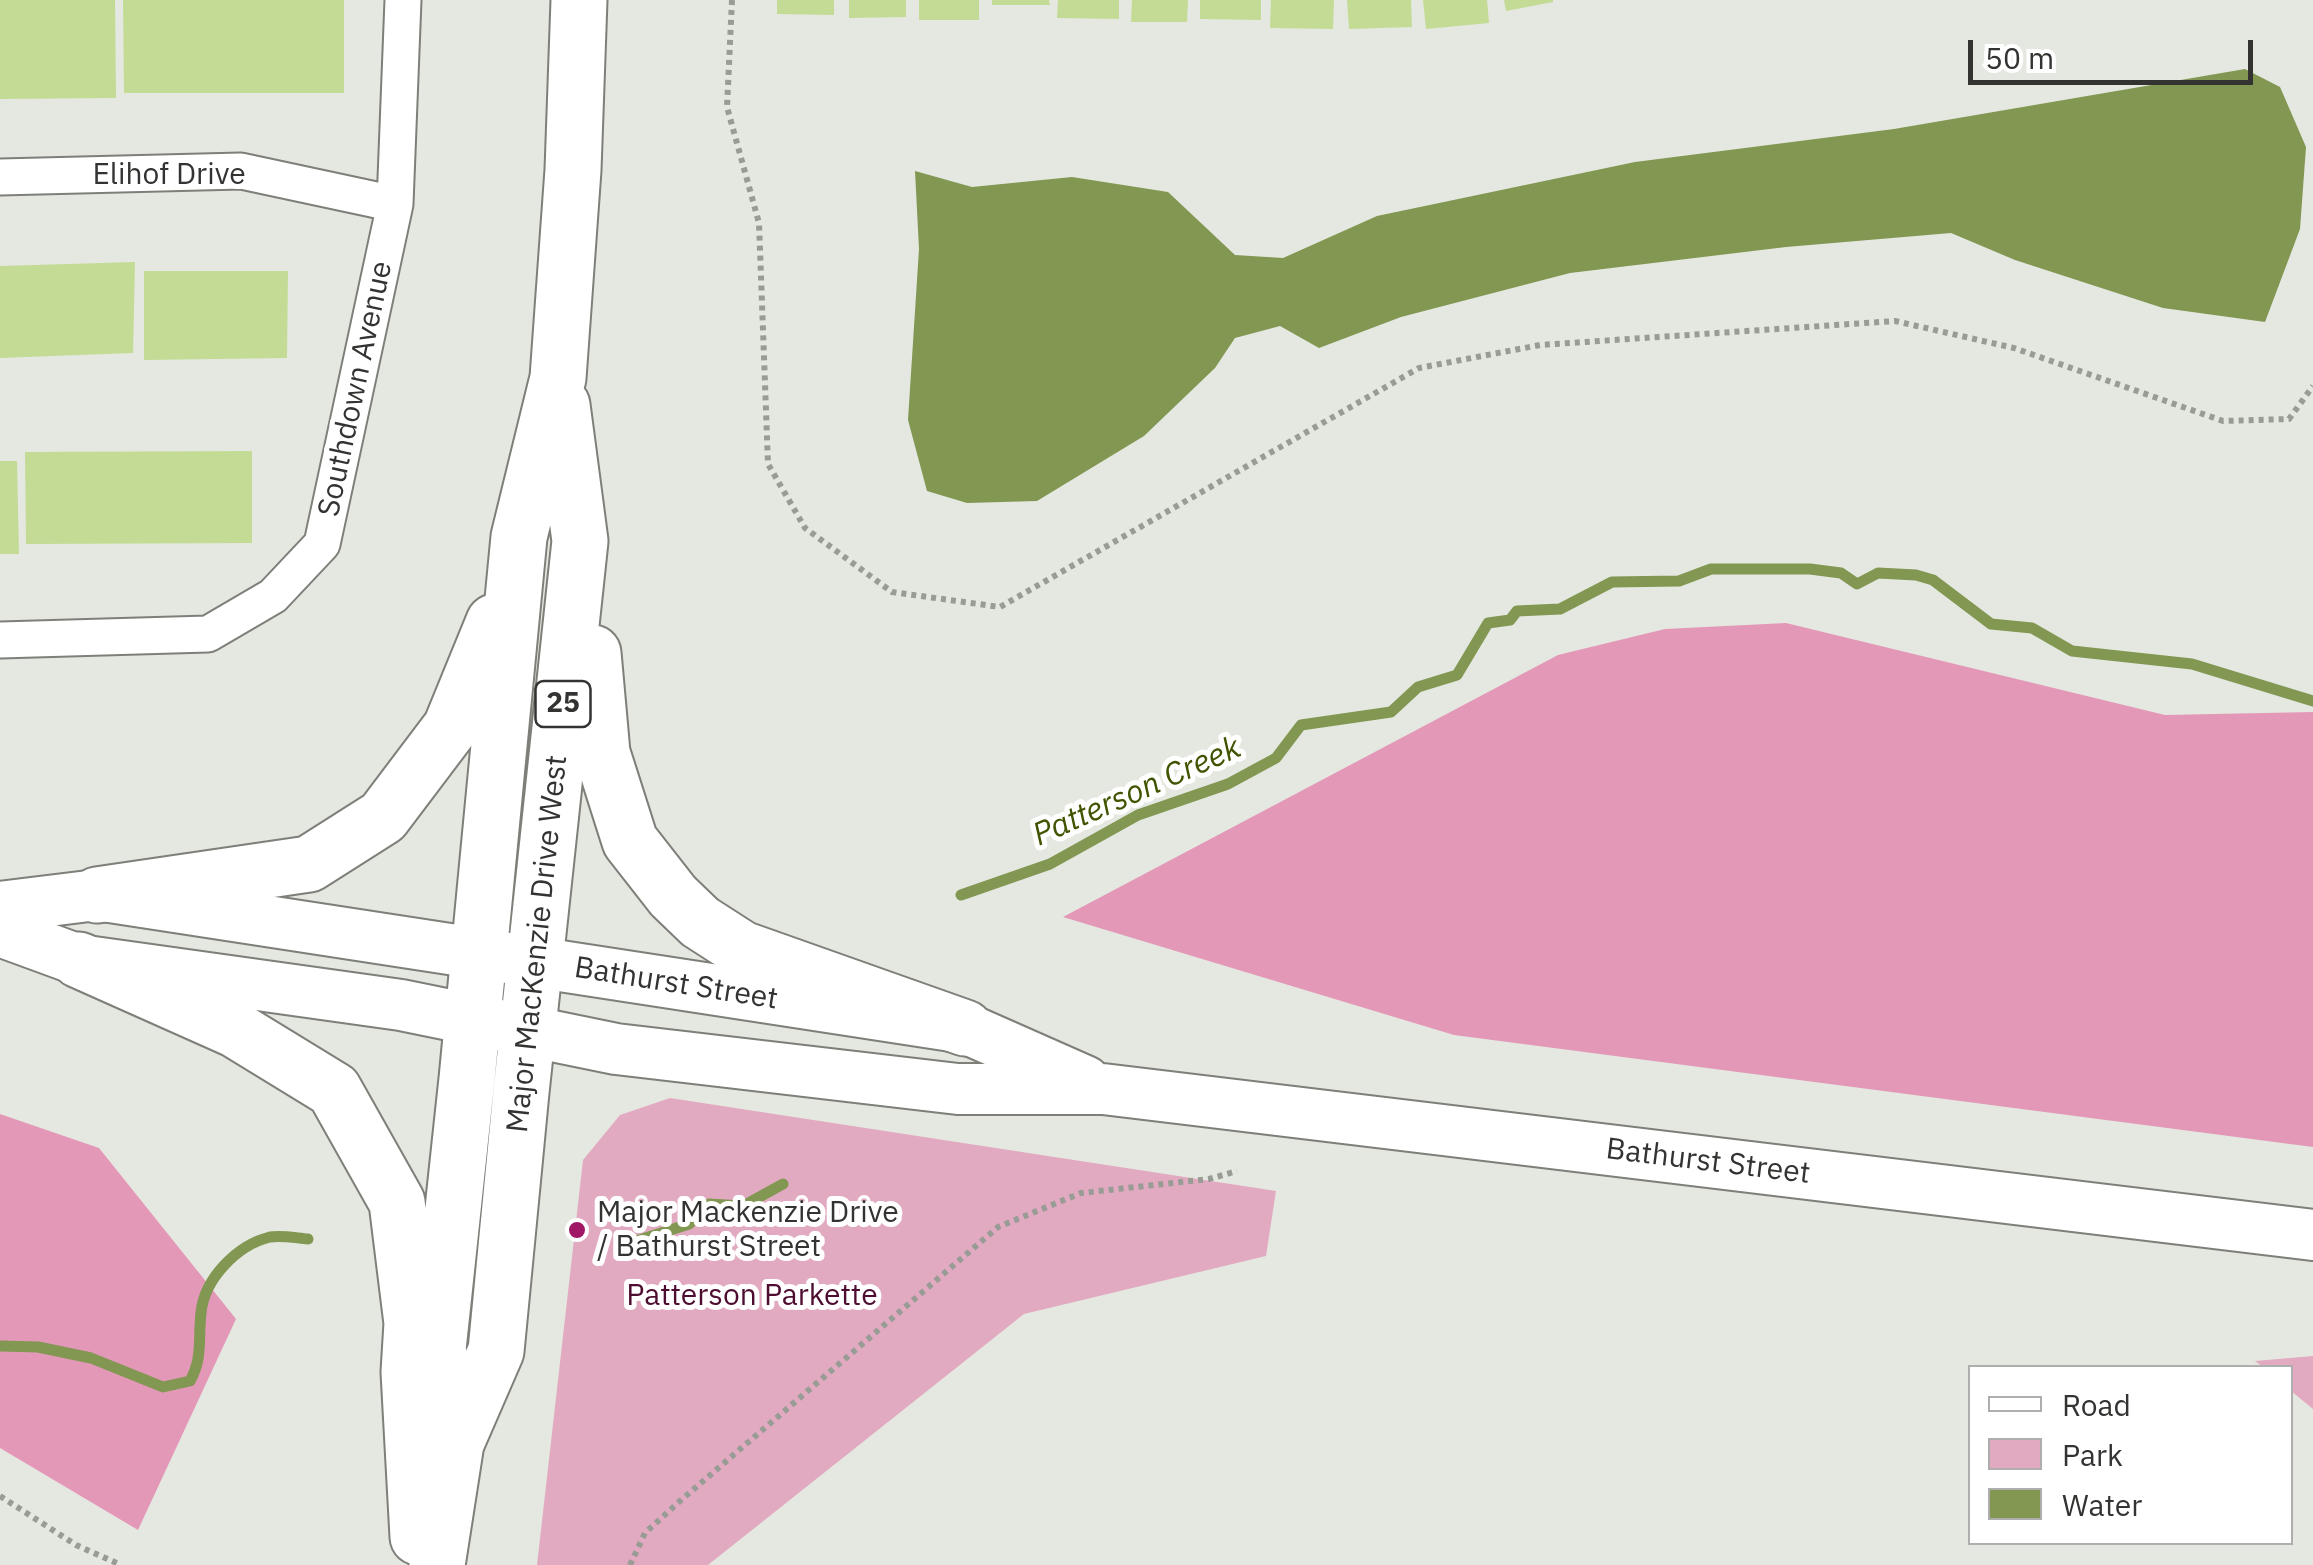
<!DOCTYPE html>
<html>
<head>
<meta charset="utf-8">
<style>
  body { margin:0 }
  #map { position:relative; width:2313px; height:1565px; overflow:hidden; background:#e5e8e0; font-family:"IBM Plex Sans",sans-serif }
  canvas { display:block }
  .legend { position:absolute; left:1968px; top:1365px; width:325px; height:180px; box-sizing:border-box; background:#fff; border:2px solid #adaead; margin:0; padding:12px 18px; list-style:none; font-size:30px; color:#333431 }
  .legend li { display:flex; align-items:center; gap:20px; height:50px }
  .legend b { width:50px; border:2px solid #adaead }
  .scale { position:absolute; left:1968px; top:40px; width:285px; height:45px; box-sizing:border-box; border:5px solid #333431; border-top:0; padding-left:12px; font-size:30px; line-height:35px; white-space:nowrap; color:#333431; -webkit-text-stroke:8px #fff; paint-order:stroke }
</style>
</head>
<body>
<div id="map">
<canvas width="2313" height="1565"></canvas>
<ul class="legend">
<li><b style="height:12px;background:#fff"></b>Road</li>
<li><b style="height:28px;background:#e2aac1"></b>Park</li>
<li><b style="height:28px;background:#819752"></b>Water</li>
</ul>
<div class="scale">50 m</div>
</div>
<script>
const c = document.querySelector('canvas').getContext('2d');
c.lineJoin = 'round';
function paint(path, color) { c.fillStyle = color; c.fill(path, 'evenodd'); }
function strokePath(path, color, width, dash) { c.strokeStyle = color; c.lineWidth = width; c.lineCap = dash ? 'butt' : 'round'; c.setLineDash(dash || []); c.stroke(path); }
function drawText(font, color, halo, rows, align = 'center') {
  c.font = font + ' "IBM Plex Sans",sans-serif'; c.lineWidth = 10; c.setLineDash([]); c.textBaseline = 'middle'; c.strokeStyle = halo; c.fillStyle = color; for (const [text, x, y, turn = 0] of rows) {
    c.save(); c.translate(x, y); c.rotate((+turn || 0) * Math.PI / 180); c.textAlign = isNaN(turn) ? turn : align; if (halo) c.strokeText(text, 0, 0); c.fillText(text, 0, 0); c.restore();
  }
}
const green = new Path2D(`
  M670 1098 1276 1191 1266 1256 1024 1314 708 1565H537L583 1160 620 1115Z
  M2313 1356V1409L2291 1391 2290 1368 2263 1367 2255 1361Z`);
const forest = new Path2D(`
  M1786 623 2165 715 2313 712V1147L1454 1035 1063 917 1558 655 1665 629Z
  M0 1114 99 1148 236 1319 138 1530 0 1448Z`);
const water = new Path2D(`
  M2245 69 2280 87 2306 147 2300 229 2265 322 2163 308 2015 260 1951 233 1786 247 1570 273 1401 317 1319 348 1280 326 1235 338 1215 368 1144 436 1037 501 967 503 927 491 908 420 919 249 915 171 972 187 1072 177 1168 192 1235 255 1283 258 1377 216 1635 162 1894 129Z`);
const stream = new Path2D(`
  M961 895 1050 864 1138 815 1228 784 1276 758 1301 725 1391 712 1418 687 1457 675 1488 623 1510 620 1517 611 1560 609 1612 582 1679 581 1711 569H1810L1841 573 1857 584 1878 573 1916 575 1933 580 1991 624 2032 628 2072 651 2192 664 2313 701
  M621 1246 689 1224 709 1204 743 1206 783 1184
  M0 1346 38 1347 91 1358 163 1387 190 1381C203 1358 198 1339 201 1313 204 1279 237 1245 270 1237 281 1235 296 1238 308 1239`);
const building = new Path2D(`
  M0 0H115L116 98 0 99Z
  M123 0H344V93H124Z
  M777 0H834V15L777 14Z
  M849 0H906V17L849 18Z
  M919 0H979V20H919Z
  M992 0H1049L1050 5H992Z
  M1058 0H1119V19L1057 18Z
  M1132 0H1188L1187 22H1131Z
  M1200 0H1261V20L1200 19Z
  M1271 0H1334L1333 29 1270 28Z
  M1347 0H1411L1412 27 1349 29Z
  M1423 0H1487L1489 23 1426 29Z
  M1504 0H1553V2L1506 11Z
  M135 262 133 353 0 358V266Z
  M144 271H288L287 358 144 360Z
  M252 451V543L26 544 25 452Z
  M0 461H17L19 554H0Z`);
const path = new Path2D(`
  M732 0 727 107 759 223 768 464 805 528 892 592 1000 607 1419 368 1540 345 1895 321 2014 348 2223 421 2289 419 2313 386
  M0 1496 76 1545 121 1565
  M630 1565 645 1533 680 1501 998 1227 1081 1193 1209 1179 1237 1171`);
const street = new Path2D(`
  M0 177 241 171 395 204
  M0 640 208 634 273 596 322 544 395 204 403 0`);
const secondary = new Path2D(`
  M0 907 97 895 965 1028 1085 1081
  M0 931 79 960 401 1005 616 1049 958 1089H1103L2313 1235`);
const primary = new Path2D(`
  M593 653 602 753 630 841 673 896 700 922 742 949 965 1028
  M97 895 309 864 383 817 451 727 494 622
  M79 960 236 1030 334 1090 397 1202 412 1323 409 1372 418 1537
  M456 1443 438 1349 467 1079 519 537 558 378 573 170 579 0
  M437 1565 456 1443 496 1351 521 1092 580 541 562 405`);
const markers = [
  [577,1230,10,"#9f1765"]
];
const shields = [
  [563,704,55]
];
const shieldNames = [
  ["25",563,704]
];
const streetNames = [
  ["Elihof Drive",169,175],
  ["Southdown Avenue",356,389,-78],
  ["Major MacKenzie Drive West",538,944,-84],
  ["Bathurst Street",676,984,9],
  ["Bathurst Street",1708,1162,7]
];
const poiNames = [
  ["Major Mackenzie Drive",597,1213],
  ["/ Bathurst Street",597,1247]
];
const parkNames = [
  ["Patterson Parkette",752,1296]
];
const waterNames = [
  ["Patterson Creek",1137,792,-24]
];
paint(green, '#e2aac1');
paint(forest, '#e398b8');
paint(water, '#819752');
strokePath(stream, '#819752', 11);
paint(building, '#c3db94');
strokePath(street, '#7d7f78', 39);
strokePath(secondary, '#7d7f78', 54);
strokePath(primary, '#7d7f78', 59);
strokePath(path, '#999b95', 6, [5, 5]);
strokePath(street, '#fff', 35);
strokePath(secondary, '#fff', 50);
strokePath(primary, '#fff', 55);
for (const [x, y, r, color] of markers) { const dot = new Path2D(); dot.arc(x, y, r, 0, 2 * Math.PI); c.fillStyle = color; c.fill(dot); strokePath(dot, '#fff', 4); }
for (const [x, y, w] of shields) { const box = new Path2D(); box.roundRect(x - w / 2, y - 23, w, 46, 8); c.fillStyle = '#fff'; c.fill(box); strokePath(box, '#333431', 2.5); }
drawText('bold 28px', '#333431', null, shieldNames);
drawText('30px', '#333431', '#fff', streetNames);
drawText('30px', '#333431', '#fff', poiNames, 'left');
drawText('30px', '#4e0d30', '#fff', parkNames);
drawText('italic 32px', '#405400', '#fff', waterNames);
</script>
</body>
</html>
